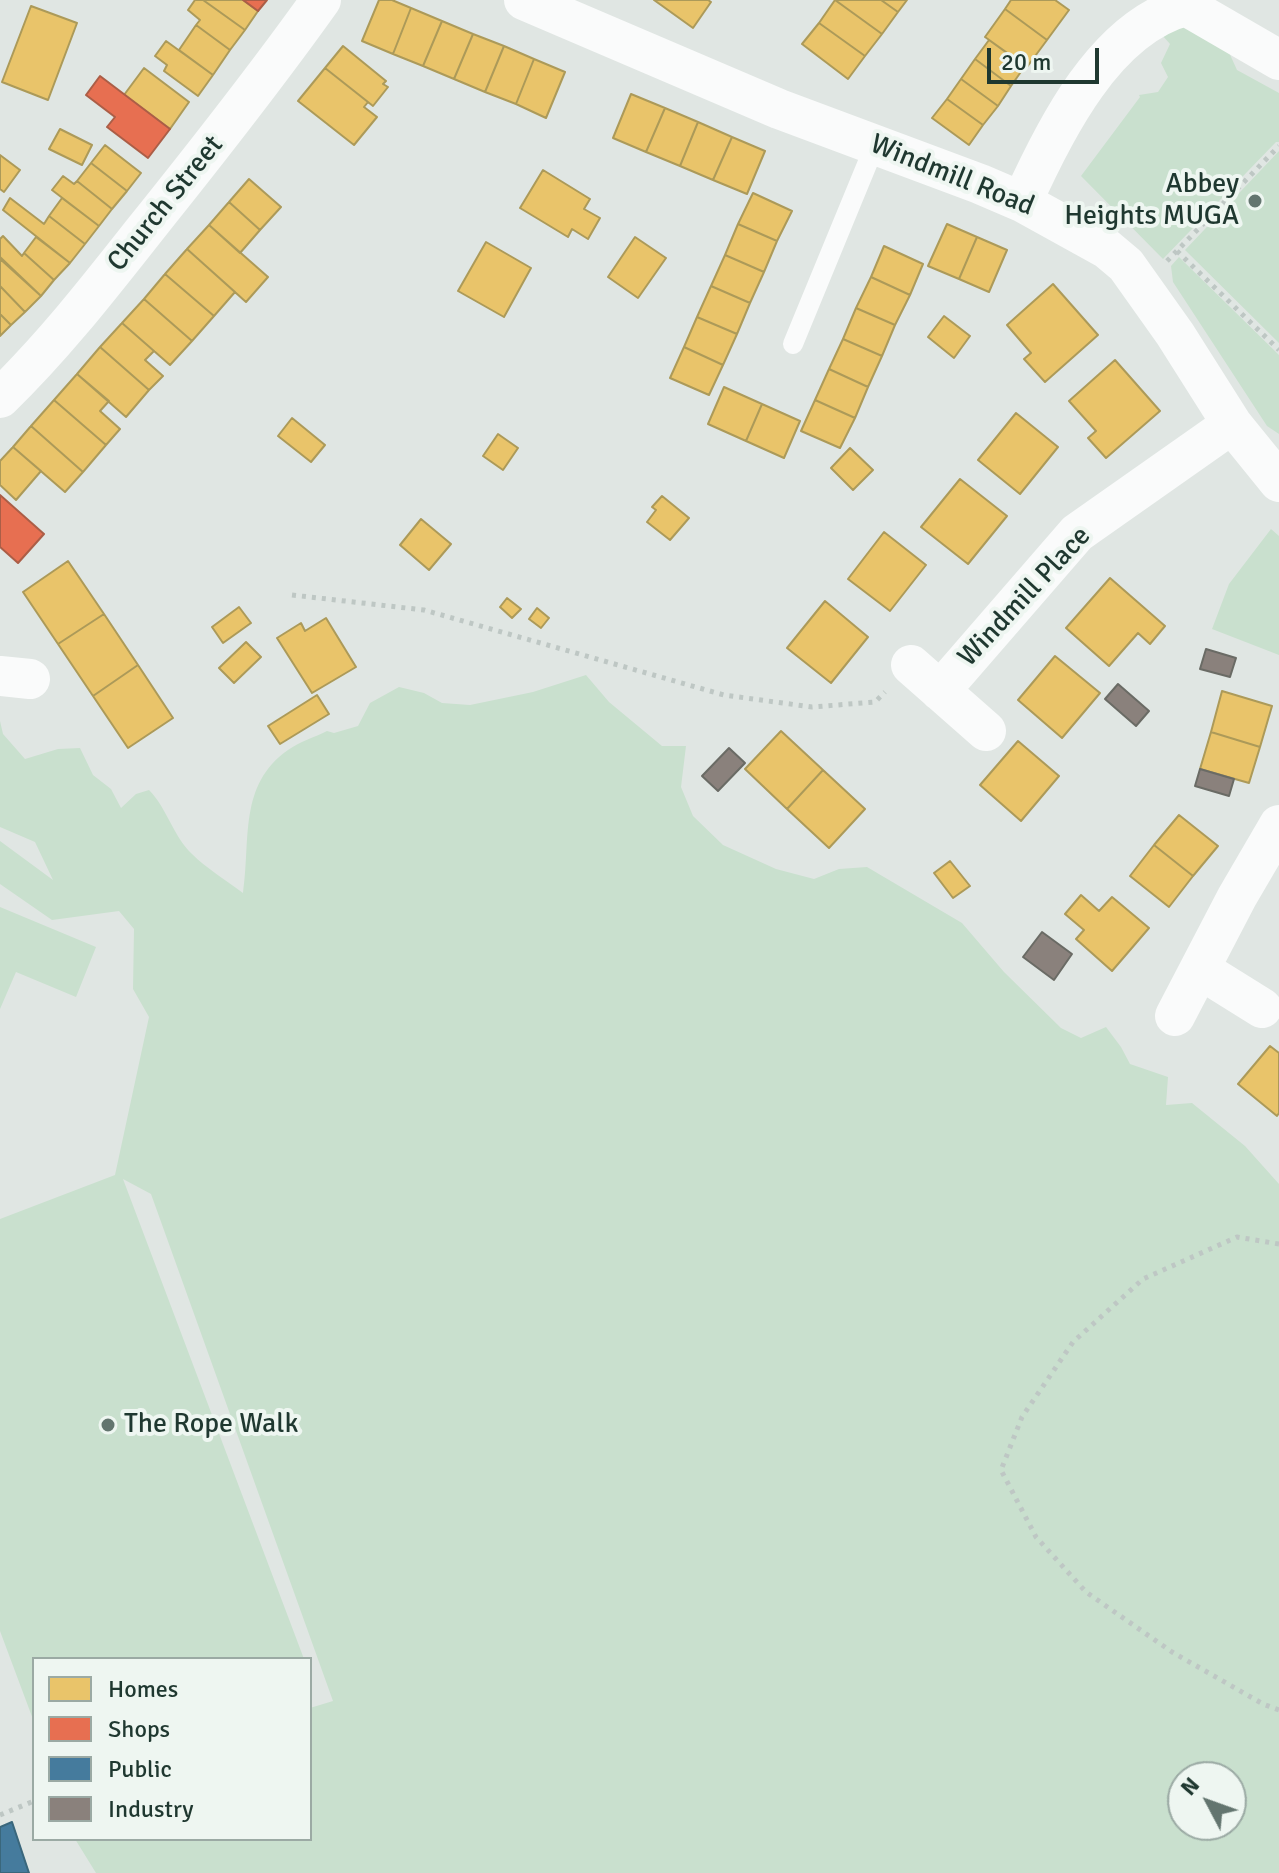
<!DOCTYPE html>
<html>
<head>
<meta charset="utf-8">
<style>
  body { margin:0 }
  #map { position:relative; width:1279px; height:1873px; overflow:hidden; background:#e0e6e3; font-family:Signika,sans-serif }
  canvas { display:block }
  .legend { position:absolute; left:32px; top:1657px; width:280px; height:184px; box-sizing:border-box; background:#eef6f1; border:2px solid #9baaa4; margin:0; padding:10px 14px; list-style:none; font-size:24px; color:#1f3830 }
  .legend li { display:flex; align-items:center; gap:16px; height:40px }
  .legend b { width:40px; border:2px solid #9baaa4 }
  .north { position:absolute; left:1167px; top:1761px; width:80px; height:80px; box-sizing:border-box; background:#eef6f1; border:2px solid #9baaa4; border-radius:50%; rotate:311deg; font-size:22px; font-weight:700; line-height:32px; text-align:center; color:#1f3830 }
  .north::after { content:''; display:block; margin:auto; width:28px; height:36px; background:#63756f; clip-path:polygon(50% 0,100% 100%,50% 72%,0 100%) }
  .scale { position:absolute; left:987px; top:48px; width:112px; height:36px; box-sizing:border-box; border:4px solid #1f3830; border-top:0; padding-left:10px; font-size:24px; line-height:28px; white-space:nowrap; color:#1f3830; -webkit-text-stroke:6px #eef6f1; paint-order:stroke }
</style>
</head>
<body>
<div id="map">
<canvas width="1279" height="1873"></canvas>
<ul class="legend">
<li><b style="height:22px;background:#e9c46a"></b>Homes</li>
<li><b style="height:22px;background:#e76f51"></b>Shops</li>
<li><b style="height:22px;background:#457b9d"></b>Public</li>
<li><b style="height:22px;background:#8a817c"></b>Industry</li>
</ul>
<div class="north">N</div>
<div class="scale">20 m</div>
</div>
<script>
const c = document.querySelector('canvas').getContext('2d');
c.lineJoin = 'round';
function paint(path, color) { c.fillStyle = color; c.fill(path, 'evenodd'); }
function strokePath(path, color, width, dash) { c.strokeStyle = color; c.lineWidth = width; c.lineCap = dash ? 'butt' : 'round'; c.setLineDash(dash || []); c.stroke(path); }
function drawText(font, color, halo, rows, align = 'center') {
  c.font = font + ' Signika,sans-serif'; c.lineWidth = 8; c.setLineDash([]); c.textBaseline = 'middle'; c.strokeStyle = halo; c.fillStyle = color; for (const [text, x, y, turn = 0] of rows) {
    c.save(); c.translate(x, y); c.rotate((+turn || 0) * Math.PI / 180); c.textAlign = isNaN(turn) ? turn : align; if (halo) c.strokeText(text, 0, 0); c.fillText(text, 0, 0); c.restore();
  }
}
const green = new Path2D(`
  M1177 26 1202 33 1227 48 1237 70 1279 93V142H1276L1163 259 1081 176 1140 97 1139 95 1158 92 1168 77 1161 63 1170 44 1162 35Z
  M1279 151V343L1185 250Z
  M1179 257 1279 355V434L1267 426 1173 282 1171 266Z
  M1271 529 1279 536V655L1212 629 1229 584Z
  M586 675 609 702 662 746H686L681 787 693 816 723 845 776 869 814 879 839 869 867 867 962 923 1004 972 1061 1028 1081 1038 1106 1027 1121 1047 1130 1064 1168 1077 1166 1105 1192 1103 1245 1146 1279 1184V1873H96L75 1839H310V1708L333 1701 151 1194 123 1179 304 1659H34V1722L0 1631V1219L115 1175 149 1017 133 989 134 929 119 911 52 920 0 884V841L53 880 35 842 0 827V721L3 734 25 759 58 749 80 748 93 775 111 789 121 808 136 794 149 790C167 808 173 836 192 854 206 868 226 880 243 893 251 840 238 785 288 750 299 742 315 737 327 731L334 733 358 726 370 703 399 687 424 693 442 703 470 705 533 692ZM1183 1777H1231V1825H1183Z
  M0 907 96 947 76 997 16 972 0 1009Z`);
const homes = new Path2D(`
  M195 0H203L245 30 230 50 196 25 200 20 188 10Z
  M203 0H243L258 11 245 30Z
  M379 0H392L411 8 393 54 362 41Z
  M654 0H708L711 2 693 28Z
  M835 0H881L898 12 882 34Z
  M835 0 882 34 865 56 819 23Z
  M881 0H907L898 12Z
  M1011 0H1055L1069 10 1047 40 1005 9Z
  M31 6 77 23 48 100 2 82Z
  M411 8 442 21 423 66 393 54Z
  M1005 9 1047 40 1027 67 985 37Z
  M442 21 473 34 454 79 423 66Z
  M819 23 865 56 848 79 802 44Z
  M196 25 230 50 213 75 179 50Z
  M473 34 504 46 485 92 454 79Z
  M989 40 1025 66 1011 86 975 59Z
  M166 41 213 75 198 96 164 71 167 65 155 56Z
  M343 46 386 81 383 84 388 87 373 106 325 68Z
  M504 46 534 59 516 104 485 92Z
  M534 59 565 72 546 118 516 104Z
  M975 59 1011 86 998 106 961 79Z
  M144 68 189 102 170 129 124 95Z
  M325 68 368 102 364 107 377 117 354 145 298 101Z
  M961 79 998 106 983 125 947 99Z
  M631 94 665 108 646 152 613 138Z
  M947 99 983 125 969 145 932 118Z
  M665 108 698 122 680 166 646 152Z
  M698 122 732 137 713 180 680 166Z
  M60 129 92 145 82 165 49 149Z
  M732 137 765 151 747 194 713 180Z
  M105 145 141 173 127 191 91 163Z
  M0 155 20 170 4 192 0 189Z
  M91 163 127 191 112 209 77 181Z
  M543 170 590 199 584 209 600 218 588 239 572 229 568 237 520 208Z
  M63 176 74 184 77 181 112 209 99 226 52 190Z
  M249 179 281 207 260 230 229 202Z
  M753 193 792 211 777 241 738 224Z
  M10 198 44 224 49 216 85 244 70 263 3 210Z
  M62 198 99 226 85 244 49 216Z
  M229 202 260 230 240 253 209 225Z
  M738 224 777 241 764 272 725 255Z
  M947 224 977 237 959 279 928 266Z
  M209 225 268 277 246 302 187 249Z
  M3 236 22 256 24 253 54 280 41 296 0 257V239Z
  M36 237 70 263 54 280 24 253Z
  M635 237 666 258 638 298 608 277Z
  M977 237 1007 250 989 292 959 279Z
  M486 242 531 268 504 317 458 291Z
  M884 246 923 264 910 295 871 277Z
  M187 249 235 292 214 316 165 274Z
  M725 255 764 272 750 303 711 286Z
  M0 259 41 296 25 312 0 286Z
  M165 274 214 316 192 341 144 299Z
  M871 277 910 295 895 325 856 308Z
  M1053 284 1098 335 1045 382 1024 359 1031 353 1007 325Z
  M0 286 25 312 11 325 0 314Z
  M711 286 750 303 737 334 697 317Z
  M144 299 192 341 170 365 122 323Z
  M856 308 895 325 882 356 843 339Z
  M0 314 11 325 0 336Z
  M944 316 970 336 954 358 928 337Z
  M697 317 737 334 723 365 684 347Z
  M122 323 154 351 145 360 163 376 149 390 100 347Z
  M843 339 882 356 868 387 829 369Z
  M100 347 149 390 126 417 77 374Z
  M684 347 723 365 709 395 670 378Z
  M1115 360 1160 411 1106 458 1088 438 1096 431 1069 401Z
  M829 369 868 387 855 418 815 400Z
  M77 374 109 401 100 411 120 429 106 445 54 400Z
  M724 387 762 404 746 441 708 424Z
  M54 400 106 445 83 472 31 426Z
  M815 400 855 418 840 448 801 431Z
  M762 404 800 421 784 458 746 441Z
  M1016 413 1058 447 1020 494 978 460Z
  M292 418 325 445 311 462 278 436Z
  M31 426 83 472 65 492 13 447Z
  M498 434 518 448 503 470 483 456Z
  M13 447 41 471 16 500 0 485V461Z
  M850 448 873 470 853 490 831 468Z
  M960 479 1007 516 968 564 921 527Z
  M662 496 689 518 670 540 647 522 656 510 652 507Z
  M421 519 451 544 429 570 400 545Z
  M884 532 926 565 890 611 848 579Z
  M68 561 104 614 58 644 23 592Z
  M1110 578 1165 626 1150 644 1138 633 1109 666 1066 628Z
  M507 598 521 609 512 618 500 607Z
  M825 601 868 637 831 683 787 648Z
  M239 607 251 623 223 643 212 627Z
  M537 608 549 618 541 628 529 619Z
  M104 614 138 665 93 696 58 644Z
  M326 618 356 667 312 693 277 638 301 623 305 631Z
  M246 642 261 657 234 683 219 668Z
  M1055 656 1100 693 1062 738 1018 700Z
  M138 665 173 718 128 748 93 696Z
  M1222 691 1272 706 1260 747 1211 732Z
  M317 695 329 714 280 744 268 726Z
  M781 731 823 770 787 809 745 769Z
  M1211 732 1260 747 1249 783 1200 769Z
  M1018 741 1059 776 1021 821 980 785Z
  M823 770 865 809 829 848 787 809Z
  M1179 815 1218 846 1193 876 1154 845Z
  M1154 845 1193 876 1169 907 1130 876Z
  M950 861 970 886 953 898 934 873Z
  M1081 895 1099 911 1112 897 1149 928 1112 971 1076 939 1084 930 1065 914Z
  M1270 1046 1279 1053V1113L1277 1116 1238 1084Z`);
const shops = new Path2D(`
  M243 0H267L258 11Z
  M100 76 170 129 148 158 107 127 115 117 86 95Z
  M0 495 44 534 18 563 0 547Z`);
const public = new Path2D(`
  M12 1822 29 1873H0V1827Z`);
const industry = new Path2D(`
  M1206 649 1236 658 1230 677 1200 669Z
  M1118 684 1149 711 1136 726 1105 699Z
  M729 748 745 763 718 791 702 776Z
  M1200 769 1234 779 1229 796 1195 786Z
  M1042 932 1072 954 1054 980 1023 957Z`);
const path = new Path2D(`
  M1177 251 1279 350
  M1167 261 1279 146
  M292 595 424 610 724 695 812 707 875 702 885 692
  M1279 1244 1237 1237 1143 1279 1073 1342 1022 1417 1001 1470 1036 1537 1086 1592 1172 1652 1263 1704 1279 1710
  M0 1815 34 1801`);
const lane = new Path2D(`
  M793 344 875 145`);
const street = new Path2D(`
  M524 0 779 109 980 184 1022 202 1107 249 1126 265 1175 334 1232 424 1279 482
  M1022 202C1054 131 1105 27 1186 6L1279 60
  M0 398C52 348 98 289 143 232 204 156 264 80 321 0
  M911 665 986 731
  M0 676 30 679
  M940 691 1077 533 1232 424
  M1201 970 1262 1008
  M1175 1016 1237 897 1279 825`);
const markers = [
  [1255,201,8,"#63756f"],
  [108,1425,8,"#63756f"]
];
const streetNames = [
  ["Windmill Road",952,176,22],
  ["Church Street",166,204,-51],
  ["Windmill Place",1025,597,-47]
];
const poiNames = [
  ["Abbey",1239,185],
  ["Heights MUGA",1239,217],
  ["The Rope Walk",124,1425,"left"]
];
paint(green, '#c9e0ce');
paint(homes, '#e9c46a');
strokePath(homes, '#ac9a59', 2);
paint(shops, '#e76f51');
strokePath(shops, '#ab5e47', 2);
paint(public, '#457b9d');
strokePath(public, '#3a677c', 2);
paint(industry, '#8a817c');
strokePath(industry, '#6a6b65', 2);
strokePath(path, '#bec7c4', 5, [4, 6]);
strokePath(lane, '#fafbfb', 20);
strokePath(street, '#fafbfb', 40);
for (const [x, y, r, color] of markers) { const dot = new Path2D(); dot.arc(x, y, r, 0, 2 * Math.PI); c.fillStyle = color; c.fill(dot); strokePath(dot, '#eef6f1', 3); }
drawText('28px', '#1f3830', '#eef6f1', streetNames);
drawText('28px', '#1f3830', '#eef6f1', poiNames, 'right');
</script>
</body>
</html>
